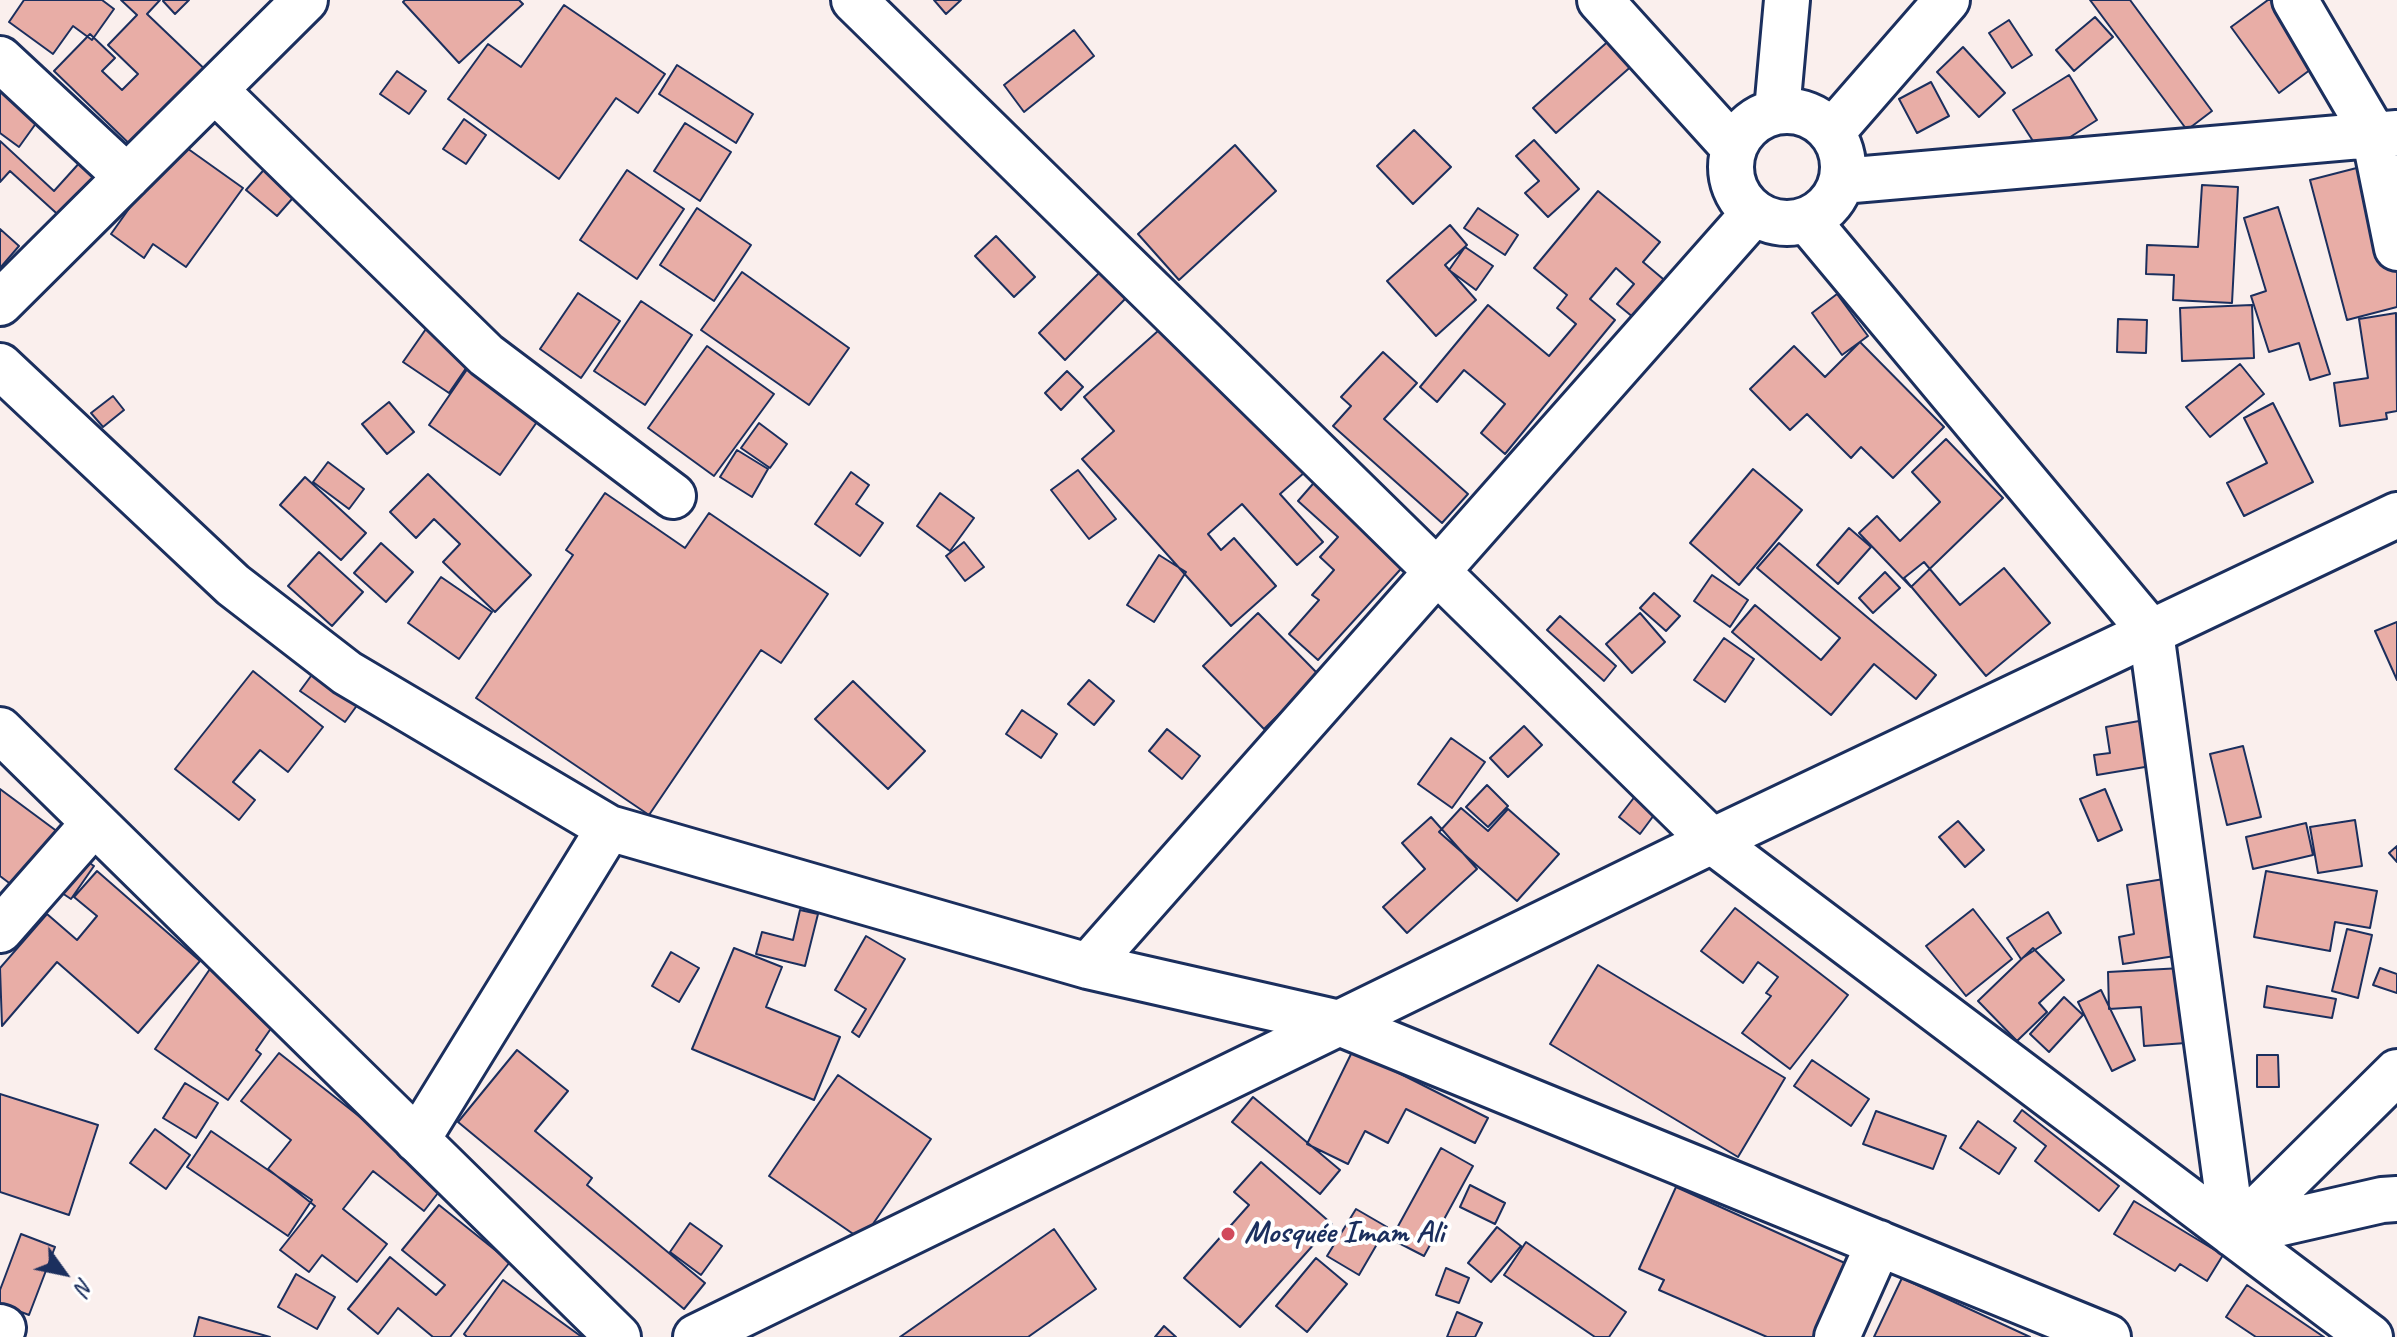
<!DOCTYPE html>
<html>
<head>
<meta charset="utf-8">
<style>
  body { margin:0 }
  #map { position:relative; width:2397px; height:1337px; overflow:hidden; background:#faefed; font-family:Caveat,sans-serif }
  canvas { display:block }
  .north { position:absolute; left:24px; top:1233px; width:80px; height:80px; -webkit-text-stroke:6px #fff; paint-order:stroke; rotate:123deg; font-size:22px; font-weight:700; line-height:32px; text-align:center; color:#1b2f5e }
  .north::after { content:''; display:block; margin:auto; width:28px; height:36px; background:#1b2f5e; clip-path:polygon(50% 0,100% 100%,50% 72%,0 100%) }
</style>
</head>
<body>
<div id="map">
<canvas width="2397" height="1337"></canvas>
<div class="north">N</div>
</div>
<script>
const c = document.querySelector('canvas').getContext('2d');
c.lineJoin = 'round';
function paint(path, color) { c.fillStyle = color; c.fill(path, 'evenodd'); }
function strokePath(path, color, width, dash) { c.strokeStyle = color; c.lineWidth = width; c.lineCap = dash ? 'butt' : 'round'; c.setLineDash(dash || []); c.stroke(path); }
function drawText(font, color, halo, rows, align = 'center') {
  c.font = font + ' Caveat,sans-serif'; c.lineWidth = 8; c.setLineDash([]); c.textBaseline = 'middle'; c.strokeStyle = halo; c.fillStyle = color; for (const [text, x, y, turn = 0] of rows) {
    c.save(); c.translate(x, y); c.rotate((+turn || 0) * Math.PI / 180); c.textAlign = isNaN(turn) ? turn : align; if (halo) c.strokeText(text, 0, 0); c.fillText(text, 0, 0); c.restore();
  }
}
const building = new Path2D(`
  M24 0H102L114 9 92 40 73 26 53 54 9 22Z
  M121 0H160L147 14 214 78 141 155 54 71 90 34 115 58 102 71 122 90 138 74 108 45 137 15Z
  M164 0H189L175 14 163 1Z
  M405 0H519L523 4 459 63 403 2Z
  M934 0H961L946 14Z
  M2090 0H2130L2212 111 2187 130Z
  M2268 0H2301L2338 49 2279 93 2231 27Z
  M564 5 665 74 638 113 616 98 559 179 448 99 488 44 521 67Z
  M2095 17 2113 37 2074 71 2056 50Z
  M2009 20 2032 55 2012 68 1989 33Z
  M1074 30 1094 56 1024 112 1004 85Z
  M1613 37 1635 63 1556 133 1533 108Z
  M1963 47 2005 93 1979 117 1937 72Z
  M677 65 753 114 736 143 659 94Z
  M397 71 426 91 409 114 380 94Z
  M2069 75 2097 120 2042 155 2013 110Z
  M1931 82 1949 116 1917 133 1899 99Z
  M0 84 42 115 19 147 0 133Z
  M464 119 486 135 466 164 443 149Z
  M685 123 731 152 700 201 654 171Z
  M1414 130 1451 167 1413 204 1377 166Z
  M1534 140 1579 189 1548 217 1525 193 1539 181 1516 156Z
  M0 141 54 191 82 160 102 179 65 221 10 171 0 182Z
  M177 141 243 188 186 267 153 244 144 258 111 234Z
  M1235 145 1276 191 1179 280 1138 234Z
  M2376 163 2397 249V307L2347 320 2310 180Z
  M269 164 299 191 277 216 246 190Z
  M627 170 684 209 637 279 580 240Z
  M2202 185 2238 187 2232 303 2173 300 2174 275 2146 274 2147 245 2198 247Z
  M1598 191 1660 242 1643 262 1675 289 1645 327 1617 304 1634 284 1616 268 1590 299 1615 320 1505 454 1481 433 1505 404 1464 370 1437 402 1420 387 1488 305 1549 356 1576 324 1557 308 1567 295 1534 268Z
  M2278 207 2330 374 2310 380 2299 343 2269 352 2251 296 2266 291 2244 218Z
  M697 208 751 245 714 301 660 265Z
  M1478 208 1518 235 1505 255 1464 228Z
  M1450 225 1467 245 1445 265 1476 300 1436 336 1387 281Z
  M0 229 19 246 0 268Z
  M996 236 1035 277 1014 297 975 256Z
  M1465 247 1493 266 1476 290 1449 270Z
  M1103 269 1129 295 1065 360 1039 333Z
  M742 272 849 348 809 405 701 330Z
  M578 293 620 321 581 378 540 349Z
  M1837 294 1868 336 1842 355 1812 313Z
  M641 301 692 335 645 405 594 371Z
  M2252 305 2254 358 2182 361 2180 308Z
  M2396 313 2397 411 2386 413 2387 419 2340 426 2334 383 2368 378 2359 319Z
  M1177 314 1305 472 1280 494 1323 542 1297 565 1242 504 1208 534 1221 550 1234 538 1276 586 1231 626 1082 459 1114 431 1084 397Z
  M2118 319 2147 320 2146 353 2117 352Z
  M428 326 473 358 449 393 403 362Z
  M1860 342 1944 427 1893 478 1861 447 1851 458 1807 414 1790 430 1750 389 1794 346 1825 377Z
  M707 346 774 394 714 476 648 428Z
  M1383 352 1417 383 1384 419 1468 494 1442 523 1333 426 1351 406 1341 397Z
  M2240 364 2264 394 2210 437 2186 407Z
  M468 368 539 419 500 475 429 425Z
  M1067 371 1083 387 1061 410 1045 393Z
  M113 396 124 410 103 427 91 413Z
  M389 402 414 432 387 454 362 424Z
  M2273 403 2313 482 2244 516 2227 483 2267 463 2244 418Z
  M759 423 787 444 770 468 741 448Z
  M1946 439 2003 498 1911 587 1859 533 1877 516 1900 541 1940 502 1912 472Z
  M737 450 768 469 752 497 720 477Z
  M328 462 364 489 349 509 313 482Z
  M1753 469 1802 510 1739 585 1690 543Z
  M1078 470 1116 519 1089 539 1051 490Z
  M851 472 869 485 856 504 883 523 860 556 815 524Z
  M428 474 531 575 495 612 443 562 460 544 434 519 416 538 390 512Z
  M305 477 366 533 341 560 280 505Z
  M1319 477 1409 560 1318 660 1289 634 1319 600 1312 595 1334 570 1320 557 1338 537 1298 501Z
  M605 493 685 548 709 513 828 594 781 663 761 650 649 815 476 698 573 555 566 550Z
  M940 493 974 518 950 551 917 526Z
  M1849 528 1871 547 1838 584 1817 565Z
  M964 542 984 567 965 581 946 556Z
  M381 543 413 572 386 602 354 573Z
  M1779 543 1936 675 1916 699 1874 664 1831 715 1732 632 1755 605 1821 660 1840 638 1757 568Z
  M319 552 363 592 332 626 288 586Z
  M1159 555 1186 572 1154 622 1127 605Z
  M1924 562 1960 605 2004 568 2050 623 1986 676 1904 578Z
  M1885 572 1900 588 1873 613 1859 598Z
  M1712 575 1748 600 1730 627 1694 601Z
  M441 577 492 612 459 659 408 623Z
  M1654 593 1680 616 1666 631 1640 608Z
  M1258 613 1319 675 1264 729 1203 666Z
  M1640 613 1665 642 1632 673 1606 644Z
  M1560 616 1616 666 1604 681 1547 630Z
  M2397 622V680L2375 631Z
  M1724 638 1754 659 1725 702 1694 680Z
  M322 661 366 693 345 722 300 691Z
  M253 671 323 727 288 772 260 750 233 782 255 800 239 820 175 769Z
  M1089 680 1114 701 1094 725 1068 704Z
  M853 681 925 751 888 789 815 719Z
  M1022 710 1057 734 1041 758 1006 734Z
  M2150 719 2157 765 2097 775 2094 755 2110 753 2106 727Z
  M1524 726 1542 745 1508 777 1490 758Z
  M1167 729 1200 756 1182 779 1149 751Z
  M1451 738 1485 762 1452 808 1418 784Z
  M2243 746 2261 817 2227 825 2210 754Z
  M1487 785 1508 806 1488 827 1466 807Z
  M0 789 62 835 21 892 0 876Z
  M2105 789 2122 830 2098 841 2080 799Z
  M1636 795 1657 811 1640 834 1619 817Z
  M1461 808 1488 831 1508 809 1559 854 1517 901 1439 832Z
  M1431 817 1477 869 1407 933 1383 907 1425 869 1402 843Z
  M2355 820 2362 866 2318 873 2310 827Z
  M1958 821 1984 850 1965 867 1939 837Z
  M2306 823 2313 855 2253 869 2246 837Z
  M2397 846V862L2389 853Z
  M85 860 94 866 71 899 62 893Z
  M97 871 200 961 138 1033 57 962 2 1026 0 968 47 914 77 940 97 916 74 897Z
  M2266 871 2377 891 2370 928 2335 922 2330 951 2254 937Z
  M2176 877 2188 954 2123 964 2119 937 2134 934 2127 885Z
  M1735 908 1848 995 1790 1069 1742 1033 1771 996 1766 993 1778 977 1758 962 1743 983 1701 951Z
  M1973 909 2012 959 1966 996 1926 946Z
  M800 910 818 914 805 966 756 954 762 932 793 940Z
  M2048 912 2061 933 2021 959 2007 938Z
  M2347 929 2372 935 2358 998 2332 991Z
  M866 936 905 959 859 1037 852 1032 866 1009 835 990Z
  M734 948 782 967 766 1007 840 1037 814 1100 692 1049Z
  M2033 948 2064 980 2039 1003 2047 1012 2017 1041 1978 1001Z
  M671 952 699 968 679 1002 652 986Z
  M1598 965 1785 1078 1738 1157 1550 1044Z
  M212 966 281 1014 256 1050 261 1054 228 1100 155 1049Z
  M2182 968 2186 1043 2144 1046 2141 1007 2109 1009 2108 972Z
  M2380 968 2397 974V993L2373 985Z
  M2267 986 2336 999 2332 1018 2264 1007Z
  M2101 990 2135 1060 2112 1071 2078 1002Z
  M2064 997 2083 1015 2049 1052 2030 1034Z
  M517 1050 568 1091 535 1131 592 1178 587 1185 705 1283 684 1309 458 1122Z
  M1353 1050 1488 1118 1475 1143 1406 1109 1388 1143 1365 1131 1348 1164 1307 1144Z
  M279 1053 445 1184 424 1211 373 1171 343 1209 387 1244 357 1282 322 1255 309 1272 280 1250 315 1206 268 1169 291 1140 241 1101Z
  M2257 1055H2278L2279 1087H2257Z
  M1812 1060 1869 1099 1851 1126 1794 1086Z
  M838 1075 931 1139 862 1240 769 1176Z
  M185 1083 218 1103 196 1138 163 1118Z
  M0 1094 98 1125 69 1215 0 1192Z
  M1253 1097 1340 1170 1320 1194 1232 1122Z
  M2022 1110 2119 1186 2099 1211 2035 1161 2046 1146 2014 1121Z
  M1876 1111 1946 1136 1933 1169 1863 1144Z
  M1978 1121 2016 1148 1999 1174 1960 1148Z
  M155 1129 190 1155 166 1189 130 1163Z
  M211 1131 312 1200 288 1236 187 1167Z
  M1441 1148 1473 1166 1424 1256 1391 1239Z
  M1261 1162 1332 1224 1240 1327 1184 1278 1249 1205 1234 1192Z
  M1470 1185 1505 1203 1495 1224 1460 1207Z
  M1676 1187 1867 1273 1838 1337H1767L1659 1290 1664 1280 1639 1269Z
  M2134 1201 2223 1255 2207 1281 2180 1264 2175 1271 2114 1234Z
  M439 1205 510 1262 450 1337H433L398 1308 378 1334 348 1309 390 1257 436 1295 445 1285 402 1250Z
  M1356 1209 1387 1227 1359 1275 1327 1256Z
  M690 1223 722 1246 701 1275 670 1252Z
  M1497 1227 1521 1246 1491 1282 1468 1263Z
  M1054 1229 1096 1289 1028 1337H900Z
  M21 1234 55 1247 29 1315 0 1304V1290Z
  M1526 1242 1626 1312 1609 1337H1595L1504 1275Z
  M1316 1258 1347 1284 1307 1332 1276 1306Z
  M1446 1268 1469 1278 1459 1303 1436 1295Z
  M296 1274 335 1297 317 1329 278 1307Z
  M1902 1278 2030 1337H1874Z
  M503 1280 582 1337H467L464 1334Z
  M2247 1285 2324 1337H2256L2226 1317Z
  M1457 1312 1482 1323 1475 1337H1447Z
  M199 1317 270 1337H194Z
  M1164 1326 1176 1337H1155Z`);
const minor = new Path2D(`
  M854 0 1712 841 2370 1337
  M1600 0 1734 148
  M2295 0 2374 135 2397 248
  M0 59 127 177
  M215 90 486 355 673 496
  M1731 167a56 56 0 1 1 112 0a56 56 0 1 1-112 0Z
  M1777 111 1787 0
  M1832 132 1947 0
  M1842 181 2397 133
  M1807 220 2151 632 2233 1234
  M0 303 305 0
  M0 366 233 585 347 673 609 828 417 1140
  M609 828 1088 966 1339 1023 2108 1337
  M0 930 94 823
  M1088 966 1754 213
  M2233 1234 2397 1072
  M2233 1234 2382 1200 2397 1199
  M0 1327 3 1328
  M1837 1337 1879 1243`);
const tertiary = new Path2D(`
  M0 730 618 1337`);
const secondary = new Path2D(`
  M696 1337 1712 841 2397 515`);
const markers = [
  [1228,1234,8,"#d1495b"]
];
const poiNames = [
  ["Mosquée Imam Ali",1244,1234]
];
paint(building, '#e8ada6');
strokePath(building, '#1b2f5e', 2);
strokePath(minor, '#1b2f5e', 50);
strokePath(tertiary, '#1b2f5e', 50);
strokePath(secondary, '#1b2f5e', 50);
strokePath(minor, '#fff', 44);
strokePath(tertiary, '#fff', 44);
strokePath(secondary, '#fff', 44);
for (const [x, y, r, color] of markers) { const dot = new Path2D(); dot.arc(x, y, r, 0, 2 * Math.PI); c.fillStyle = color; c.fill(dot); strokePath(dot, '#fff', 3); }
drawText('bold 32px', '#1b2f5e', '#fff', poiNames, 'left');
</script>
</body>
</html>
